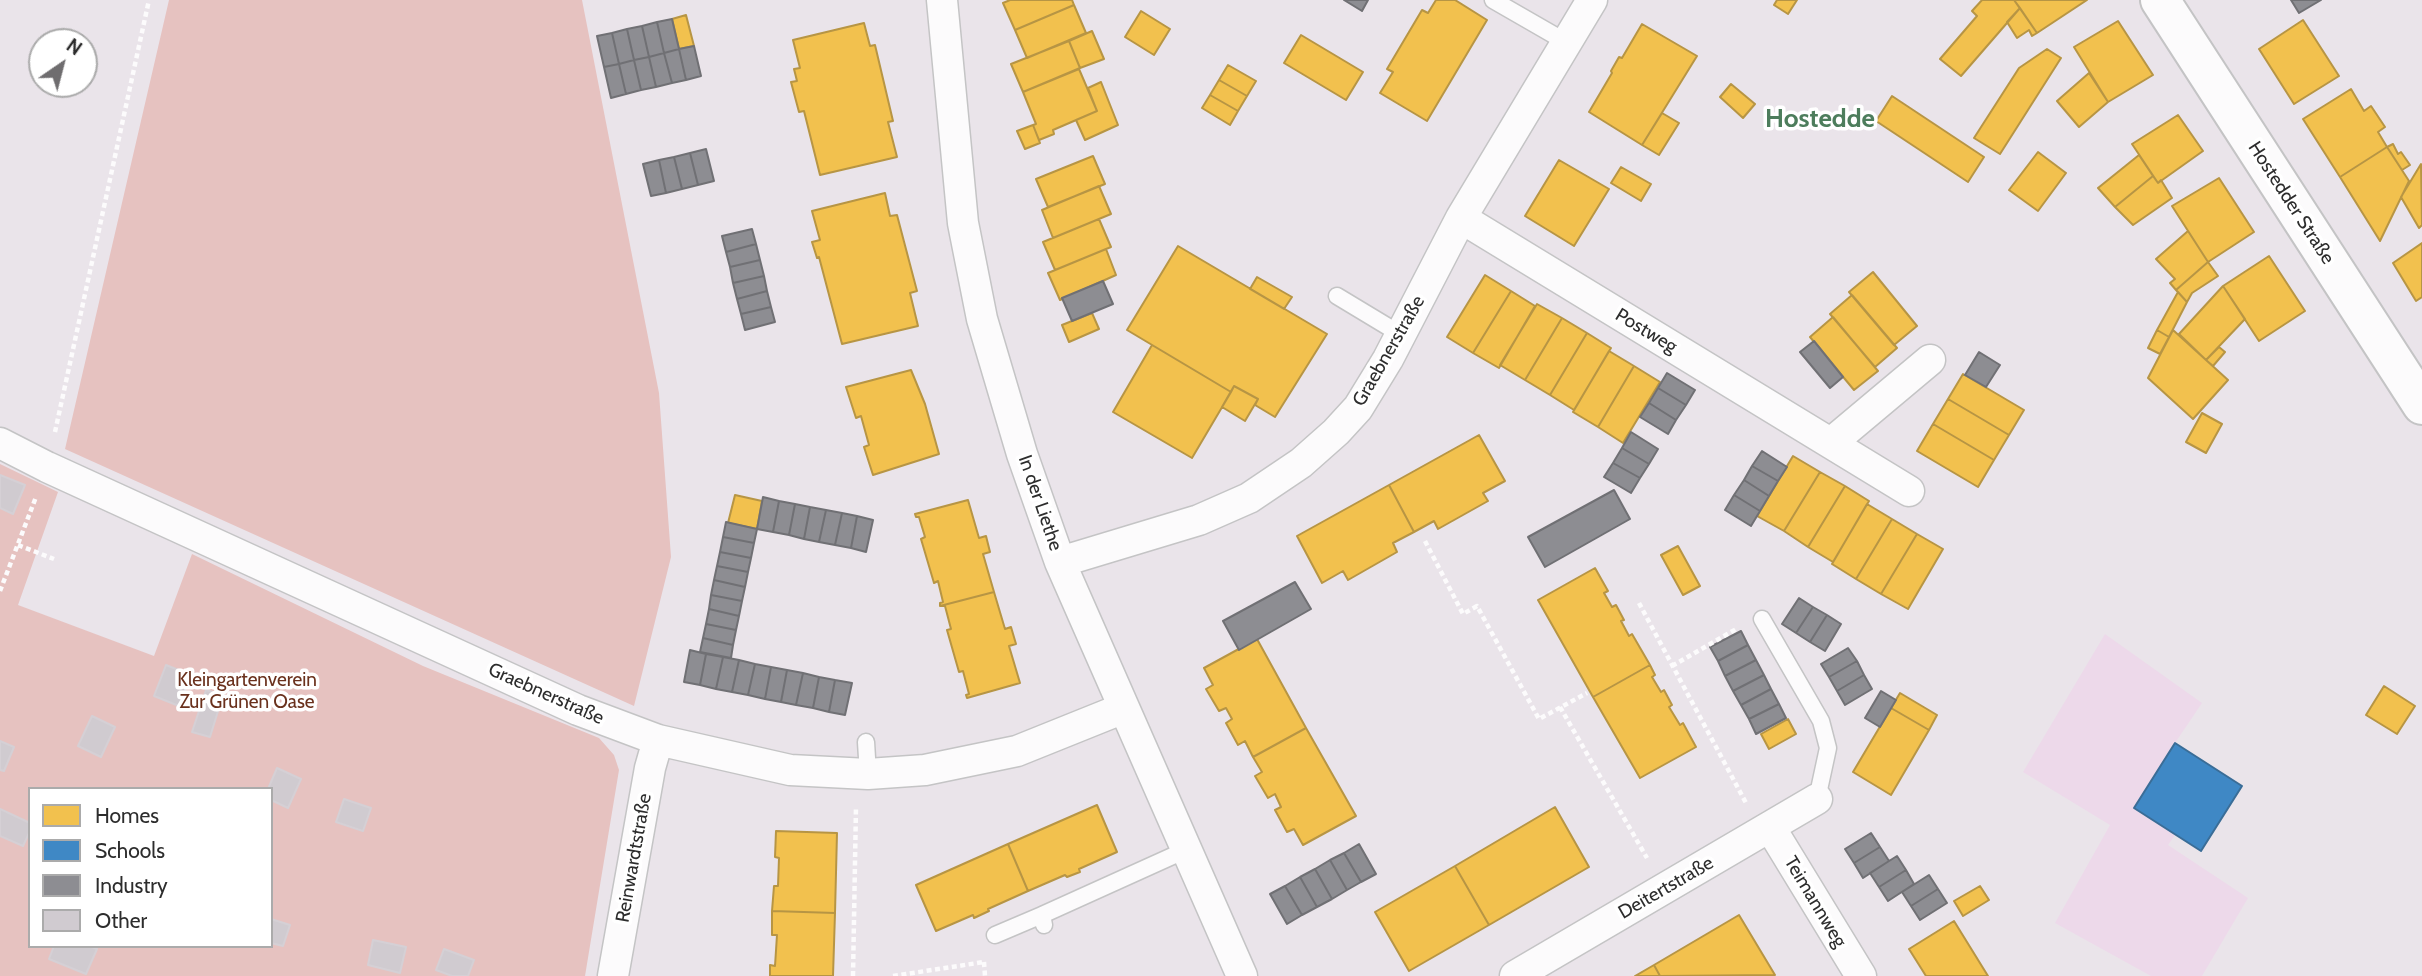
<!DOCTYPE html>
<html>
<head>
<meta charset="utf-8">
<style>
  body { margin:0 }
  #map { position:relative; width:2422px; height:976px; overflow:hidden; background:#eae4ea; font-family:Cabin,sans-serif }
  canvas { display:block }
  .legend { position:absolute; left:28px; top:787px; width:245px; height:161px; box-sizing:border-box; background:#fff; border:2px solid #ababab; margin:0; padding:9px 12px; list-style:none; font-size:21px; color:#2d2d2d }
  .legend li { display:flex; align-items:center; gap:14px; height:35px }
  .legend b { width:35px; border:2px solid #ababab }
  .north { position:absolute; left:28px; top:28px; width:70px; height:70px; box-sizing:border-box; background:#fff; border:2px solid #ababab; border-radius:50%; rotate:35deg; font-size:19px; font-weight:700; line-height:28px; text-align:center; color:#2d2d2d }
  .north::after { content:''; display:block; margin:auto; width:24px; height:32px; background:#6f6d6f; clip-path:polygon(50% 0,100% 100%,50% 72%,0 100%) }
</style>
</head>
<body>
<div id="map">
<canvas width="2422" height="976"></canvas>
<ul class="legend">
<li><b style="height:19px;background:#f2c14e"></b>Homes</li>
<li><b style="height:19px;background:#3f88c5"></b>Schools</li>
<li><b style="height:19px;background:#8d8d92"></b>Industry</li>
<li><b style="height:19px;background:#d0cbd0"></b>Other</li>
</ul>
<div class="north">N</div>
</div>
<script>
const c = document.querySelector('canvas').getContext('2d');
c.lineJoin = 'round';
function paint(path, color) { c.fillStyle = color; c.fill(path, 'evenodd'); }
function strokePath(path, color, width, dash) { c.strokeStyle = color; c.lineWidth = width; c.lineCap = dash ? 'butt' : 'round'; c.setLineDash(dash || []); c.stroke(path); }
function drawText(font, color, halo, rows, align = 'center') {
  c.font = font + ' Cabin,sans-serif'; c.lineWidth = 7; c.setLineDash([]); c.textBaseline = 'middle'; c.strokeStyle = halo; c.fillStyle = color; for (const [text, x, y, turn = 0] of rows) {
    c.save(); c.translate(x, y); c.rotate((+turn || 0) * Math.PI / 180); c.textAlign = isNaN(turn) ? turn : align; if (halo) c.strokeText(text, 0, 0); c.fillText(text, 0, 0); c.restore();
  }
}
const education = new Path2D(`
  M2105 634 2202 703 2175 743 2242 786 2201 851 2175 835 2168 845 2248 898 2202 976H2151L2055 923 2110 825 2023 772Z`);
const green = new Path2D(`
  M169 0H582L659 393 671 557 634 706 65 449Z
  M0 464 58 492 18 605 154 656 192 554 423 666 599 738 614 755 619 770 585 976H0ZM30 789H271V946H30Z`);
const homes = new Path2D(`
  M1010 0H1072L1074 5 1015 30 1003 3Z
  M1436 0H1455L1487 20 1427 121 1380 93 1393 72 1387 69 1422 10 1428 13Z
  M1777 0H1797L1788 14 1774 5Z
  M1982 0H2014L2020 8 1961 76 1940 59 1977 16 1972 11Z
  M2014 0H2087L2037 33Z
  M1074 5 1086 33 1027 58 1015 30Z
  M2020 8 2037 33 2032 36 2029 30 2017 38 2007 22Z
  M1141 11 1170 29 1154 55 1125 37Z
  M686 15 694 46 679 49 672 19Z
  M2303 20 2339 76 2294 104 2259 49Z
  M2118 21 2153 75 2108 102 2074 47Z
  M864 23 870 46 875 45 893 121 888 122 897 157 820 175 804 111 799 112 791 82 797 81 794 69 800 68 793 40Z
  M1642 24 1697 56 1642 145 1589 112 1612 73 1611 71 1619 57 1622 58Z
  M1092 31 1104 59 1080 68 1069 41Z
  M1301 35 1363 72 1346 100 1284 63Z
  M1069 41 1080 68 1023 92 1011 64Z
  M2047 49 2061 58 2000 154 1974 138 2019 68Z
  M1228 65 1256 81 1247 96 1219 80Z
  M1079 69 1097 111 1053 130 1054 134 1039 140 1033 125 1036 124 1023 92Z
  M2089 73 2108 102 2079 127 2057 101Z
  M1219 80 1247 96 1238 111 1210 95Z
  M1101 82 1118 125 1085 140 1076 120 1097 111 1088 88Z
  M1731 84 1755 104 1743 118 1720 97Z
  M2351 89 2364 111 2371 106 2385 127 2378 132 2387 147 2340 177 2303 119Z
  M1210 95 1238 111 1230 125 1202 108Z
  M1892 96 1984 157 1968 182 1876 121Z
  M1662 113 1679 123 1659 155 1642 145Z
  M2178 115 2203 151 2158 183 2132 144Z
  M1033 125 1040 143 1025 149 1017 131Z
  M2393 144 2398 154 2401 152 2410 165 2402 170 2387 147Z
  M2387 147 2409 181 2380 241 2340 177Z
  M2038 152 2066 173 2038 211 2009 190Z
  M2139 155 2153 176 2115 207 2098 188Z
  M1093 156 1105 184 1048 207 1036 179Z
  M1559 160 1609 189 1574 246 1525 216Z
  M2421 164 2422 225 2419 228 2401 197Z
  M1621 167 1651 184 1641 201 1611 183Z
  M2153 176 2158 183 2161 180 2172 198 2133 225 2115 207Z
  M2219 178 2254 232 2208 262 2172 206Z
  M1099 186 1111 214 1053 238 1042 210Z
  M885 193 890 216 897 215 917 291 910 293 918 326 842 344 819 257 817 258 812 242 820 240 812 211Z
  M1099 219 1111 247 1055 270 1043 242Z
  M2188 231 2208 262 2176 290 2170 283 2175 279 2156 259Z
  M2422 243V297L2416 301 2393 263Z
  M1178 246 1327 334 1275 417 1255 405 1258 399 1234 386 1231 392 1127 330Z
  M1106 249 1116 275 1060 300 1048 273Z
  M2269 256 2305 311 2259 341 2223 286Z
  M2208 262 2218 276 2192 293 2187 302 2176 290Z
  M1873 272 1917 326 1894 345 1849 292Z
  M1485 275 1511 291 1473 353 1447 337Z
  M1257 277 1292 297 1284 309 1250 289Z
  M2223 286 2245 319 2206 360 2179 334Z
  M1511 291 1535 306 1499 368 1473 353Z
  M2178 292 2187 302 2169 337 2157 330Z
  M1852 295 1897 348 1875 367 1830 314Z
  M1537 304 1562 318 1525 380 1500 365Z
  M1092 313 1099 329 1069 342 1062 325Z
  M1833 317 1878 371 1854 390 1810 337Z
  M1562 318 1587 333 1550 395 1525 380Z
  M2157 330 2169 337 2160 354 2148 348Z
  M2173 330 2228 380 2193 419 2148 378Z
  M1587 333 1611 348 1574 410 1550 395Z
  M1152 345 1231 392 1192 458 1113 412Z
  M2219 347 2225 352 2213 366 2206 360Z
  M1609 351 1634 366 1598 427 1573 412Z
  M1634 366 1660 382 1623 443 1598 427Z
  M911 370 925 404 939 454 873 475 864 447 869 445 861 416 856 418 846 387Z
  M1963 374 2024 410 2009 435 1948 399Z
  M1234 386 1258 399 1245 421 1222 407Z
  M1948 399 2009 435 1994 460 1933 424Z
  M2202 413 2222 424 2206 453 2186 442Z
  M1933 424 1994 460 1978 487 1917 451Z
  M1479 435 1505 481 1483 493 1488 501 1438 529 1434 521 1414 532 1389 485Z
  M1793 456 1820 472 1784 531 1757 516Z
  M1820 472 1845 486 1808 547 1784 531Z
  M1389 485 1414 532 1393 543 1397 552 1348 580 1343 571 1322 583 1297 536Z
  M1845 486 1869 501 1833 562 1808 547Z
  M735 495 762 501 757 529 728 523Z
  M968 500 979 538 986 536 990 552 983 554 994 592 940 606V603L943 602 938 581 934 583 921 539 925 537 919 517H916L915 514Z
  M1867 504 1892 519 1856 579 1832 564Z
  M1892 519 1917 534 1881 594 1856 579Z
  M1917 534 1943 549 1908 609 1881 594Z
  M1678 546 1700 586 1683 595 1661 555Z
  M1595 568 1608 591 1604 593 1612 607 1616 605 1624 620 1621 621 1629 636 1632 634 1650 665 1593 697 1538 600Z
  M994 592 1005 629 1011 627 1016 644 1009 646 1020 683 967 698 966 695 969 694 963 671 959 672 947 630 951 629 945 606H940Z
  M1257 639 1306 728 1253 757 1245 741 1238 745 1226 723 1232 719 1226 708 1219 711 1206 689 1213 685 1204 668Z
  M1650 665 1655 675 1652 677 1661 692 1664 690 1672 705 1669 707 1680 725 1683 723 1696 747 1640 778 1593 697Z
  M2384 686 2415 706 2397 734 2366 715Z
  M1900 693 1937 715 1929 730 1891 708Z
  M1891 708 1929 730 1891 795 1853 772Z
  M1788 719 1796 734 1769 749 1761 734Z
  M1306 728 1356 816 1303 845 1294 829 1287 832 1275 810 1281 807 1275 794 1268 798 1255 776 1262 772 1253 757Z
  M1097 805 1117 852 1079 869 1080 872 1067 877 1065 875 1028 891 1008 844Z
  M1555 807 1589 867 1489 925 1455 866Z
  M776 831 837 833 835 913 772 911 774 886H778L779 858 775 857Z
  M1008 844 1028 891 988 909 989 911 974 918 973 915 936 931 916 885Z
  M1455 866 1489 925 1409 971 1375 912Z
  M1980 886 1989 900 1963 916 1954 901Z
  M772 911 835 913 833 976H770V965L775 966 777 935H772Z
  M1739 915 1775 975 1660 976 1654 965Z
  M1954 921 1988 976H1926L1909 949Z
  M1654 965 1660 976H1635Z`);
const schools = new Path2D(`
  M2175 743 2242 786 2201 851 2134 808Z`);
const industry = new Path2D(`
  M1344 0H1368L1362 11Z
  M2291 0H2321L2299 13Z
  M672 19 679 49 664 53 657 22Z
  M657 22 664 53 649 57 642 26Z
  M642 26 649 57 634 60 627 29Z
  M627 29 634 60 619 64 612 33Z
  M612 33 619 64 604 67 597 36Z
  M694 46 701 76 686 80 679 49Z
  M679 49 686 80 672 83 664 53Z
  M664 53 672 83 656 87 649 57Z
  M649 57 656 87 641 90 634 60Z
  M634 60 641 90 626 94 619 64Z
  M619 64 626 94 611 98 604 67Z
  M706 149 714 181 698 185 690 153Z
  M690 153 698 185 682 189 674 157Z
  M674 157 682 189 666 193 659 160Z
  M659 160 666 193 651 196 643 164Z
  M752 229 756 244 726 252 722 236Z
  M756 244 760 260 730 267 726 252Z
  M760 260 764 276 733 283 730 267Z
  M764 276 767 291 737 299 733 283Z
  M1103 281 1113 304 1072 321 1062 298Z
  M767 291 771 307 741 314 737 299Z
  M771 307 775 322 745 330 741 314Z
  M1814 341 1843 377 1830 388 1800 352Z
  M1979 352 2000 365 1986 387 1965 375Z
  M1667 373 1695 390 1686 405 1658 388Z
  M1658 388 1686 405 1676 420 1649 403Z
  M1649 403 1676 420 1668 434 1640 417Z
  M1631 432 1658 449 1649 464 1622 448Z
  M1622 448 1649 464 1640 478 1613 463Z
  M1762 451 1787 467 1778 481 1752 466Z
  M1613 463 1640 478 1631 493 1604 477Z
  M1752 466 1778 481 1769 496 1744 480Z
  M1744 480 1769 496 1760 511 1734 495Z
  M1614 490 1630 519 1545 567 1528 537Z
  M1734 495 1760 511 1751 526 1725 510Z
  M763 497 779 501 773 532 757 529Z
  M779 501 795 504 789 535 773 532Z
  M795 504 810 507 804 539 789 535Z
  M810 507 826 510 819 542 804 539Z
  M826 510 842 513 835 545 819 542Z
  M842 513 857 516 851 548 835 545Z
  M857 516 873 520 866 552 851 548Z
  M726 522 757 529 754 543 723 537Z
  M723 537 754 543 751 558 720 552Z
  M720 552 751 558 748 572 717 566Z
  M717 566 748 572 745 587 714 580Z
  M714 580 745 587 742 601 711 595Z
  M1295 582 1311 609 1239 650 1223 621Z
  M711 595 742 601 739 616 709 609Z
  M1799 598 1813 607 1796 633 1782 624Z
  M1813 607 1827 615 1810 642 1796 633Z
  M709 609 739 616 736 630 706 624Z
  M1827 615 1841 624 1825 651 1810 642Z
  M706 624 736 630 733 645 703 638Z
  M1741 631 1748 645 1718 661 1710 647Z
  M703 638 733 645 731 658 700 652Z
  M1748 645 1756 660 1725 676 1718 661Z
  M1848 648 1857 661 1829 677 1821 664Z
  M690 650 706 654 700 685 684 682Z
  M706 654 723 657 716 689 700 685Z
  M723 657 739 660 732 692 716 689Z
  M739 660 755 664 748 695 732 692Z
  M1756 660 1764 675 1733 691 1725 676Z
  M1857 661 1864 675 1837 691 1829 677Z
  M755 664 771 667 765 699 748 695Z
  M771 667 787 670 781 702 765 699Z
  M787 670 803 673 796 705 781 702Z
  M803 673 819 677 813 708 796 705Z
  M1764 675 1771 689 1741 705 1733 691Z
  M1864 675 1872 689 1845 705 1837 691Z
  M819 677 835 680 829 712 813 708Z
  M835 680 852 683 845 715 829 712Z
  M1771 689 1779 704 1749 719 1741 705Z
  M1881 691 1896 700 1880 727 1865 718Z
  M1779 704 1786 718 1756 734 1749 719Z
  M1871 833 1880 847 1854 863 1845 849Z
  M1359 844 1376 874 1361 882 1344 853Z
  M1880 847 1889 861 1863 878 1854 863Z
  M1344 853 1361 882 1347 890 1330 860Z
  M1897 856 1906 870 1879 887 1870 873Z
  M1330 860 1347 890 1332 899 1315 869Z
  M1315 869 1332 899 1317 907 1300 877Z
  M1906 870 1914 884 1888 901 1879 887Z
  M1929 875 1938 889 1911 906 1902 892Z
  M1300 877 1317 907 1302 915 1285 886Z
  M1285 886 1302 915 1287 924 1270 894Z
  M1938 889 1947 903 1920 920 1911 906Z`);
const building = new Path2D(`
  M0 475 25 485 13 514 0 508Z
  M166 665 191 675 179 706 154 696Z
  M206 690 223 695 210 737 192 732Z
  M92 716 115 727 101 757 78 746Z
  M0 741 14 747 4 771 0 770Z
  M277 768 301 779 288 808 271 800V789H268Z
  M344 799 371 808 363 831 336 822Z
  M0 809 30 823V831L23 846 0 836Z
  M271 919 290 925 283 946 271 943Z
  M373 940 406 947 400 973 368 965Z
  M54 946H89L97 949 86 974 49 959Z
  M444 949 474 960 468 976H452L436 970Z`);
const path = new Path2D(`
  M55 432 149 0
  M1425 541 1463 614 1477 606 1539 719 1587 693
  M18 545 54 559
  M0 591 36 497
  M1639 603 1746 803
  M1672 666 1738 628
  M1560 707 1647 858
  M984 962 985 976
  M853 976 856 806
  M893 976 984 962`);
const service = new Path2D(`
  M1493 0 1566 42
  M1337 296 1400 334
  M1762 619 1821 721 1828 748 1817 799
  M866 742 868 774
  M1044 925 1042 915 1188 849
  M995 935 1042 915`);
const minor = new Path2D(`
  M942 0 963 223 982 319 1022 454 1060 562 1242 976
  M1461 218 1909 491
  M0 443 47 467 578 710 658 740 790 770 868 774 925 770 1017 751 1124 708
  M1831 443 1930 360
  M1060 562 1199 520 1249 498 1301 463 1336 432 1358 408 1388 359 1461 218 1592 0
  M1770 827 1861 976
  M613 976 650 768 658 740
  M1515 976 1817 799`);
const secondary = new Path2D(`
  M2160 0 2422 405`);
const streetNames = [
  ["Hostedder Straße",2291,203,57],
  ["Postweg",1646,331,31],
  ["Graebnerstraße",1389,351,-60],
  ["In der Liethe",1040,503,71],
  ["Graebnerstraße",546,694,24],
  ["Reinwardtstraße",634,858,-80],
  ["Deitertstraße",1666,888,-30],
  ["Teimannweg",1815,902,59]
];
const parkNames = [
  ["Kleingartenverein",247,680],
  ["Zur Grünen Oase",247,702]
];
const districtNames = [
  ["Hostedde",1820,119]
];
paint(education, '#edd9ea');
paint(green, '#e6c2c0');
paint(homes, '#f2c14e');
strokePath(homes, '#b79544', 2);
paint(schools, '#3f88c5');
strokePath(schools, '#3a6d97', 2);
paint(industry, '#8d8d92');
strokePath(industry, '#707074', 2);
paint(building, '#d0cbd0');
strokePath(building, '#d5d0d5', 2);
strokePath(service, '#c4c4c5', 19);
strokePath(minor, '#c4c4c5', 33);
strokePath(secondary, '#c4c4c5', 42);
strokePath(path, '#fcfbfc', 4.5, [5, 3.5]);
strokePath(service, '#fcfbfc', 16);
strokePath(minor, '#fcfbfc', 30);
strokePath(secondary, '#fcfbfc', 38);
drawText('19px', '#2d2d2d', '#fff', streetNames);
drawText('19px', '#6a311d', '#fff', parkNames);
drawText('bold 26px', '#4d7d5c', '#fff', districtNames);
</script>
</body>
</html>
